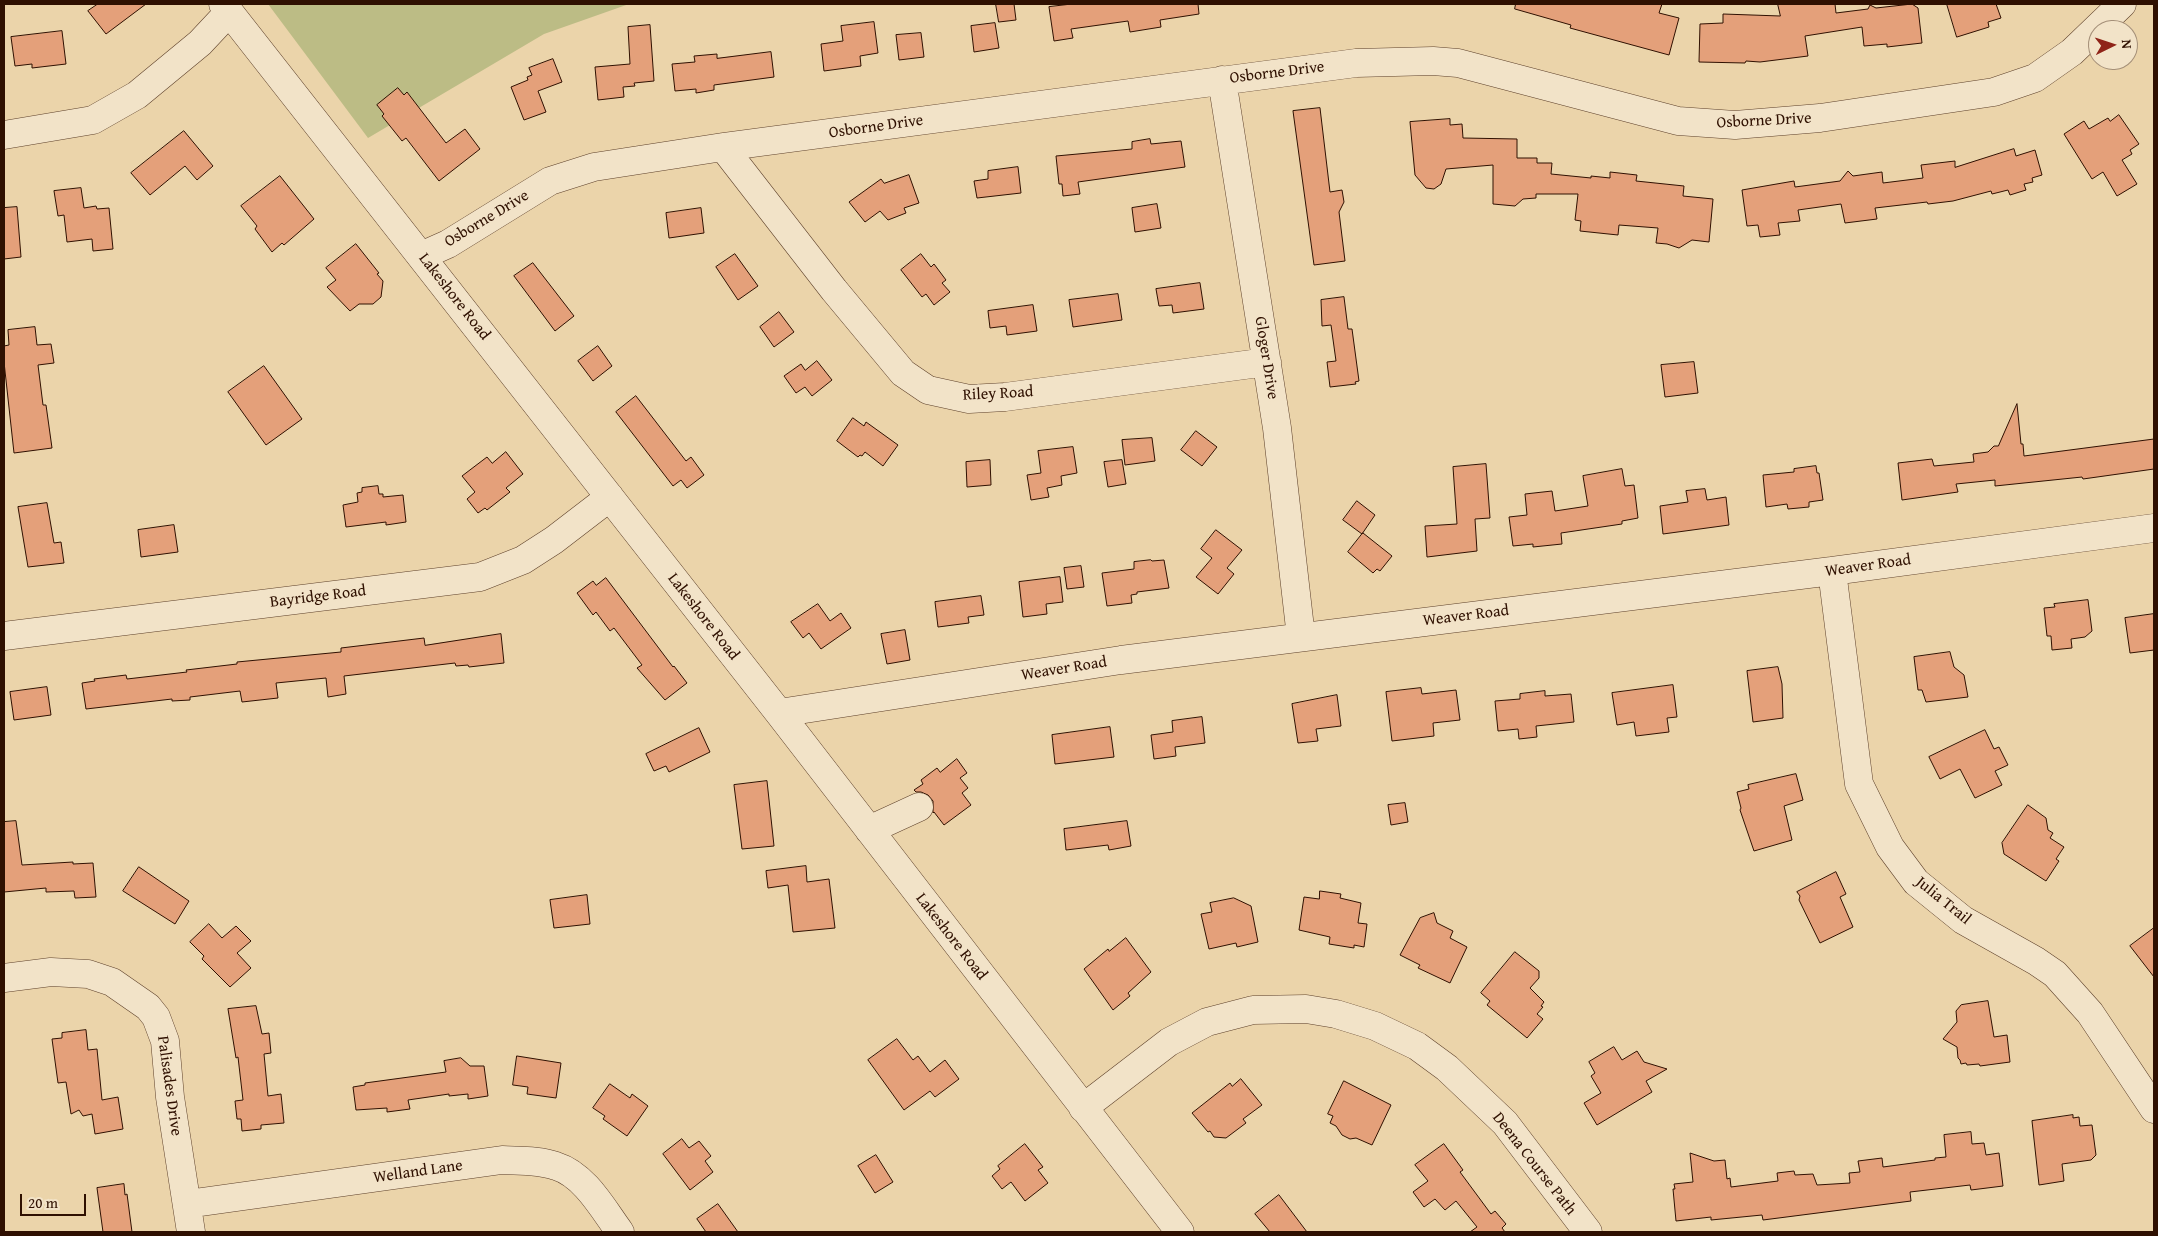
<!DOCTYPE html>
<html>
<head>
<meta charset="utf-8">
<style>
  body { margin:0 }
  #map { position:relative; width:2158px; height:1236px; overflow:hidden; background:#ebd4aa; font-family:"Gentium Book Plus",serif }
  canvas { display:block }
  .frame { position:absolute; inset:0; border:5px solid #2f1001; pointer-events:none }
  .north { position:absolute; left:2088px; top:20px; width:50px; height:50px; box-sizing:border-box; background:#f2e3c8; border:1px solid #a48f78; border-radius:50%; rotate:86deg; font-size:14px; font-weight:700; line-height:20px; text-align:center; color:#2f1001 }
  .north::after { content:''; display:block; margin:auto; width:18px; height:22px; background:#8f2418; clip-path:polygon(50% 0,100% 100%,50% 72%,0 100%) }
  .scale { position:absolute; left:20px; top:1194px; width:66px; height:22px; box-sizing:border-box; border:2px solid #2f1001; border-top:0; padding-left:6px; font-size:15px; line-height:18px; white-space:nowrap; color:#2f1001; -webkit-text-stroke:4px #f2e3c8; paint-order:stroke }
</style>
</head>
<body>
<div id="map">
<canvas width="2158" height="1236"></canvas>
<div class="frame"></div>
<div class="north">N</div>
<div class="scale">20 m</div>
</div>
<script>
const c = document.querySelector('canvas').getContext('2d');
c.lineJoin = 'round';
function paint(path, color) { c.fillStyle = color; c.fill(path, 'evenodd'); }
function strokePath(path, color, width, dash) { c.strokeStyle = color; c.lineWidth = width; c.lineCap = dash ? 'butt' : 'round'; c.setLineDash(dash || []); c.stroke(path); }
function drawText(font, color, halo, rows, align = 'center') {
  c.font = font + ' "Gentium Book Plus",serif'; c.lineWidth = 5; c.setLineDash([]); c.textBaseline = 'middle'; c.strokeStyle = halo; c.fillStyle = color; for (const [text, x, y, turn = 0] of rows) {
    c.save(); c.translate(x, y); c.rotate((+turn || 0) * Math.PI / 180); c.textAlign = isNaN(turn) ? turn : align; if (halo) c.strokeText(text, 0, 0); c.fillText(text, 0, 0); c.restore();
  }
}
const green = new Path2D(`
  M268 4H629L544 34 368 138Z`);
const building = new Path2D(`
  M98 4H146L106 34 88 11Z
  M996 4H1014L1016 20 999 22Z
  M1072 4H1198L1199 14 1160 20 1161 27 1130 32 1128 21 1071 29 1073 38 1054 41 1049 7Z
  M1516 4H1662L1659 13 1679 18 1669 55 1570 28 1571 25 1515 9Z
  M1778 4H1835L1836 13 1868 9 1870 5 1876 8 1912 4 1918 8 1922 43 1887 47V44L1864 46 1862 27 1805 36 1808 56 1760 62 1746 61 1745 63 1699 62 1700 24 1723 23V14L1780 16Z
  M1947 4H1996L2001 18 1988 22 1989 27 1957 37Z
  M874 22 878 53 860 56 861 66 824 71 821 44 843 41 841 26Z
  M995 23 999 48 974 52 971 26Z
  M650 25 654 81 634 83 635 86 623 87 624 97 598 100 595 67 630 64 628 27Z
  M62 31 66 64 32 68V64L15 66 11 37Z
  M921 33 924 57 899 60 896 35Z
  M771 52 774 77 714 85V90L696 93V89L675 91 672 64 695 62 694 56 717 54V58Z
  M553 59 562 82 538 91 546 112 524 120 511 87 528 80 527 77 532 75 529 68Z
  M398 88 404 95 407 92 446 143 465 129 480 149 439 181 406 138 402 141 382 116 384 114 377 105Z
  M1320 108 1330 192 1342 190 1344 202 1339 212 1345 261 1314 265 1293 111Z
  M2119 115 2139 144 2130 150 2132 154 2122 160 2137 184 2117 196 2103 172 2092 179 2064 134 2084 121 2089 129 2108 118 2110 121Z
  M1450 119V125L1462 124 1463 138 1517 139V158H1537V163H1552L1551 174 1591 178V176L1610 178V172L1637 175 1636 181 1684 186 1683 196 1713 199 1709 242 1692 240 1679 248 1667 244 1656 243 1658 228 1619 225 1618 235 1580 231 1581 221 1575 220 1578 194H1536V198L1523 199 1515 206 1493 204V165L1446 169 1441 184 1434 189 1426 188 1415 175 1410 122Z
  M184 131 213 166 197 180 185 166 150 195 131 173Z
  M1150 139 1151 144 1181 141 1185 167 1078 182 1080 194 1063 196 1062 184H1059L1056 156 1132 149V142Z
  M2014 149 2016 156 2035 150 2042 175 2032 178 2033 182 2024 184 2026 190 2010 195 2008 190 1992 194 1991 191 1953 201 1928 204 1927 202 1875 208 1877 219 1845 223 1841 204 1798 210 1800 221 1778 223 1780 235 1760 237 1758 225 1747 226 1742 190 1794 181 1795 187 1840 181 1848 171 1853 176 1882 172 1883 183 1923 178 1921 165 1955 161V167Z
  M1018 167 1021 193 977 198 974 181 988 179V171Z
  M909 175 919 203 904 208 906 213 888 220 880 211 865 222 849 202 881 179 884 183Z
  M280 176 314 219 284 245 282 243 272 252 255 229 257 226 241 206Z
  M81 188 84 208 96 206 97 209 109 208 113 249 93 251 92 239 67 242 64 215 58 216 54 191Z
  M1157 204 1161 228 1135 232 1132 208Z
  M17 207 21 257 4 259V208Z
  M701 208 704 233 669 238 666 213Z
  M356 244 379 273 377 274 383 281 381 297 373 304H359L350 311 327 287 336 280 326 268Z
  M735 254 758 286 738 300 716 267Z
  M921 254 931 267 934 264 946 280 942 283 950 292 934 305 926 294 922 297 901 270Z
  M533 263 574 316 555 331 514 276Z
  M1200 283 1204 309 1173 313 1172 305 1159 306 1156 289Z
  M1118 294 1122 320 1073 327 1069 300Z
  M1344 297 1348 329H1352L1359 381 1355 382 1356 384 1330 387 1327 362 1336 361 1331 325 1322 326 1321 300Z
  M1033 305 1037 331 1007 335 1006 326 990 328 988 311Z
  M779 312 794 332 774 347 760 327Z
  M35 327 37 345 51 344 54 363 38 365 43 405H46L52 448 14 453 4 362V346L9 345 8 330Z
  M598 346 612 366 593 381 578 361Z
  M817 361 832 380 812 396 805 387 796 393 784 376 801 364 805 370Z
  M1694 362 1698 393 1665 397 1661 365Z
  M264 366 302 419 266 445 228 392Z
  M636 396 686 461 691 457 704 475 687 488 681 480 673 486 616 412Z
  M2017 404 2021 444H2023L2024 456 2154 439V469L2083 479 2082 477 1995 486V480L1956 484 1958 492 1902 500 1898 463 1932 459 1934 466 1974 462 1973 454 1988 452 1994 446H1998Z
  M853 418 864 426 866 422 898 445 883 466 865 452 862 456 860 455 858 457 837 441Z
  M1196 431 1217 447 1202 466 1181 450Z
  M1152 438 1155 461 1125 465 1122 440Z
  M1073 447 1077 473 1061 476 1062 485 1047 488 1049 497 1031 500 1027 475 1041 473 1038 451Z
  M506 452 523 474 506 488 510 492 487 510 485 508 478 513 467 499 475 492 462 476 487 457 492 463Z
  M990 460 991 485 967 487 966 462Z
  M1122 460 1126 484 1108 487 1104 462Z
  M1486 464 1490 518 1475 519 1477 551 1427 557 1425 526 1457 524 1453 467Z
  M1816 466 1817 473H1819L1823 500 1809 502V507L1788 509 1787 504 1766 507 1763 475 1794 472V469Z
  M1622 469 1625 486 1634 485 1638 518 1622 521V524L1561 533 1562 544 1533 547V544L1513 546 1509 517 1527 515 1525 494 1552 491 1555 511 1588 506 1583 476Z
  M378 486 379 494H383V497L403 495 406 522 386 525V522L346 527 343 505 358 502 357 493 362 492V488Z
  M1705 489 1707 500 1726 497 1729 525 1663 534 1660 506 1688 502 1686 491Z
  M1357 501 1375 515 1362 534 1343 520Z
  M47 503 54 543 61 542 64 563 28 567 18 507Z
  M174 525 178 552 141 557 138 530Z
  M1216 530 1242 550 1227 568 1234 574 1218 594 1196 577 1212 558 1201 549Z
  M1363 533 1392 556 1380 571 1377 569 1373 573 1348 552Z
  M1151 560 1152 561 1164 560 1169 588 1137 592V594L1131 595 1132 603 1107 606 1102 573 1134 569V562Z
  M1081 566 1084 587 1067 589 1064 568Z
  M1060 577 1063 602 1046 604 1047 614 1023 617 1019 582Z
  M606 578 673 667 674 666 687 683 665 700 637 668 642 665 614 628 610 631 596 612 593 615 577 593 593 581 596 585Z
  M981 596 984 615 968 617 969 623 938 627 935 602Z
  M2088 600 2092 631 2085 637 2071 639 2072 648 2052 650 2051 636H2047L2044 608 2055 607 2054 604Z
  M818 604 830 621 841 613 851 628 821 649 809 633 803 638 791 622Z
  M2154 614V650L2130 653 2125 618Z
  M905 630 910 660 887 664 881 634Z
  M501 634 504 663 469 667 468 665 456 666 455 663 344 676 346 694 328 697 326 678 276 683 278 698 242 702 240 691 190 697V700L172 701V699L86 709 82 683 95 681 94 679 126 675 127 679 187 672 186 670 237 664V662L341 652V648L424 638 425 645Z
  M1950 652 1954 667 1964 675 1968 697 1926 702 1922 690H1918L1914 657Z
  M1778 667 1782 684 1783 718 1753 722 1747 671Z
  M1673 685 1677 717 1667 718 1669 732 1636 736 1634 722 1617 725 1612 693Z
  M47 687 51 715 14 720 10 692Z
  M1421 688 1422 694 1456 690 1460 720 1433 723 1434 736 1392 741 1386 692Z
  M1545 691V696L1571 694 1574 722 1536 726 1537 737 1519 739 1518 729 1498 731 1495 701 1520 699V694Z
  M1337 695 1341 726 1316 729 1318 741 1298 743 1292 704Z
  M1202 717 1205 743 1175 747 1176 756 1154 759 1151 735 1173 732 1172 721Z
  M1110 727 1114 757 1055 764 1052 735Z
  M699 728 710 752 669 772 666 766 654 771 646 754Z
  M1985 730 1994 749 1999 747 2008 765 1995 771 2002 785 1975 798 1960 769 1940 779 1929 757Z
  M957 759 967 773 960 778 968 788 962 793 971 805 944 825 934 812 933 813V801L928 795 921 792H916L914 790 923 784 921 780 937 768 940 772Z
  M1796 774 1803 800 1784 806 1792 840 1754 851 1740 810 1741 808 1737 792 1749 789 1748 785Z
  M767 781 774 846 742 849 734 785Z
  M1405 803 1408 822 1391 825 1388 805Z
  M2028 805 2046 818 2048 830 2053 833 2050 838 2064 847 2056 859 2059 861 2046 881 2004 854 2002 843Z
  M16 821 22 865 73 862V864L93 863 96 897 75 898 74 891 46 892V888L4 892V822Z
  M1127 821 1131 846 1109 850 1108 845 1066 850 1064 829Z
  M806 866 807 882 829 879 835 928 793 932 788 885 768 888 766 871Z
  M139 867 189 901 175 924 123 891Z
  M1836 872 1846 894 1840 897 1853 927 1820 943 1799 900 1800 896 1797 892Z
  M1320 891 1341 894 1340 898 1361 903 1358 923 1367 924 1364 947 1354 945V948L1329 944 1330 937 1299 930 1304 897 1319 899Z
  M587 895 590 924 554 928 550 900Z
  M1234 898 1251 906 1258 942 1237 947 1236 943 1209 949 1201 914 1212 912 1210 903Z
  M1434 913 1437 923 1453 931 1450 938 1467 947 1450 983 1418 968 1420 965 1400 955 1420 918Z
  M209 924 222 938 236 926 251 941 237 953 251 968 230 987 202 959 204 956 190 942Z
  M2154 928V977L2130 946Z
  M1126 938 1151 972 1128 993 1130 996 1113 1010 1084 969 1108 949 1109 951Z
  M1515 952 1539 971V978L1530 988 1544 1002 1541 1006 1543 1007 1537 1014 1543 1019 1527 1038 1487 1005 1490 1001 1481 993Z
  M1988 1001 1994 1037 2007 1035 2010 1062 1980 1066 1979 1064 1967 1065 1966 1063 1961 1064 1960 1060 1958 1058 1957 1047 1943 1039 1957 1022 1956 1011 1961 1005Z
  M256 1006 262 1034 269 1033 271 1053 264 1054 268 1096 281 1094 284 1123 261 1125V1129L242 1131 241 1119H237L235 1101 243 1100 238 1057 236 1058 228 1009Z
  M86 1030 88 1050 97 1049 102 1100 118 1097 123 1129 95 1134 92 1114 83 1116 79 1110 71 1114 66 1082 58 1083 52 1039 62 1038V1033Z
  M897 1039 913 1060 918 1056 930 1072 945 1060 959 1079 935 1097 930 1091 904 1110 868 1060Z
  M1614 1047 1622 1060 1637 1051 1644 1062 1667 1069 1646 1081 1652 1092 1597 1125 1584 1103 1601 1093 1591 1076 1595 1073 1589 1062Z
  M517 1056 561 1063 556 1098 527 1094 528 1087 513 1085Z
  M461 1058 470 1066H484L488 1096 468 1099V1094L449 1096V1094L408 1100 410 1109 387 1112V1108L356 1110 353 1087 365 1085V1083L446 1072 444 1061Z
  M1241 1079 1262 1105 1243 1119 1246 1123 1226 1138 1214 1137 1210 1131 1208 1132 1192 1113 1230 1083 1232 1086Z
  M1344 1081 1391 1105 1372 1145 1356 1138 1350 1139 1342 1135 1336 1126 1330 1123 1333 1116 1328 1114Z
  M610 1084 630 1098 632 1094 648 1106 627 1136 603 1119 605 1116 593 1108Z
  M2073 1115V1118L2079 1117 2080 1126 2092 1125 2096 1155 2091 1160 2062 1164 2064 1181 2039 1185 2032 1121Z
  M1971 1132 1972 1144 1984 1143 1986 1155 1999 1153 2003 1186 1971 1190 1970 1185 1910 1192 1911 1201 1763 1220 1762 1215 1711 1220V1217L1676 1221 1673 1189H1675L1674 1184 1693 1182 1690 1153 1714 1161 1725 1160 1727 1179 1730 1178 1731 1187 1778 1181 1777 1173 1794 1171 1795 1175 1813 1174 1817 1185 1850 1183 1849 1173 1860 1172 1858 1161 1882 1158 1883 1167 1935 1160V1158L1946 1157 1944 1135Z
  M682 1139 689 1148 699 1141 711 1156 705 1161 713 1172 690 1190 663 1154Z
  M1025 1144 1043 1167 1038 1170 1048 1183 1025 1201 1011 1182 1002 1189 992 1176 1000 1169 998 1166Z
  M1444 1144 1463 1170 1460 1172 1491 1214 1495 1211 1506 1224 1502 1228 1505 1232H1470L1477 1227 1456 1201 1445 1210 1435 1199 1424 1207 1413 1192 1428 1181 1415 1165Z
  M876 1155 893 1182 875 1193 858 1166Z
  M124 1184 125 1195 127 1194 132 1232H103L97 1188Z
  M1279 1195 1307 1232H1270L1255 1214Z
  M718 1204 738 1232H706L697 1219Z`);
const minor = new Path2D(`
  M223 4 779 713 1180 1232
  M1222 80 1277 428 1301 637
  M4 135 93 120 137 95 200 43 229 12
  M723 147 834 290 903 373 928 390 969 399 1005 397 1267 362
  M421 256 448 244 550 181 594 167 723 147 1356 63 1433 61 1458 63 1678 121 1735 125 1820 118 1994 92 2035 78 2072 52 2122 4
  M1832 571 1859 784 1890 847 1916 882 1963 920 2036 961 2055 974 2090 1013 2154 1109
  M4 636 480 577 523 560 554 540 610 497
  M779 713 1121 660 1832 571 2154 528
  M869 830 919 807
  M4 978 51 972 88 974 112 982 148 1007 156 1017 165 1041 170 1097 191 1232
  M1083 1108 1169 1042 1207 1022 1253 1010 1306 1009 1336 1014 1375 1026 1417 1046 1447 1068 1505 1123 1588 1232
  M187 1204 502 1160C520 1161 539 1160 556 1166 585 1175 603 1209 620 1232`);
const streetNames = [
  ["Osborne Drive",1277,73,-7],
  ["Osborne Drive",1764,121,-3],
  ["Osborne Drive",876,127,-8],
  ["Osborne Drive",487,219,-31],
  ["Lakeshore Road",454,297,52],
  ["Gloger Drive",1266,358,81],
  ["Riley Road",998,394,-3],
  ["Weaver Road",1868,566,-8],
  ["Bayridge Road",318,597,-7],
  ["Weaver Road",1466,616,-7],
  ["Lakeshore Road",703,617,52],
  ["Weaver Road",1064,669,-9],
  ["Julia Trail",1943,901,39],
  ["Lakeshore Road",951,937,52],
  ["Palisades Drive",169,1086,82],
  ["Deena Course Path",1534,1164,52],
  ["Welland Lane",418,1172,-8]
];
paint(green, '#bcbc85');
paint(building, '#e4a07a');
strokePath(building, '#2f1001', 1);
strokePath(minor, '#5e412b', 29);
strokePath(minor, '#f2e3c8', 28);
drawText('16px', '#2f1001', '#f2e3c8', streetNames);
</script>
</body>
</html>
